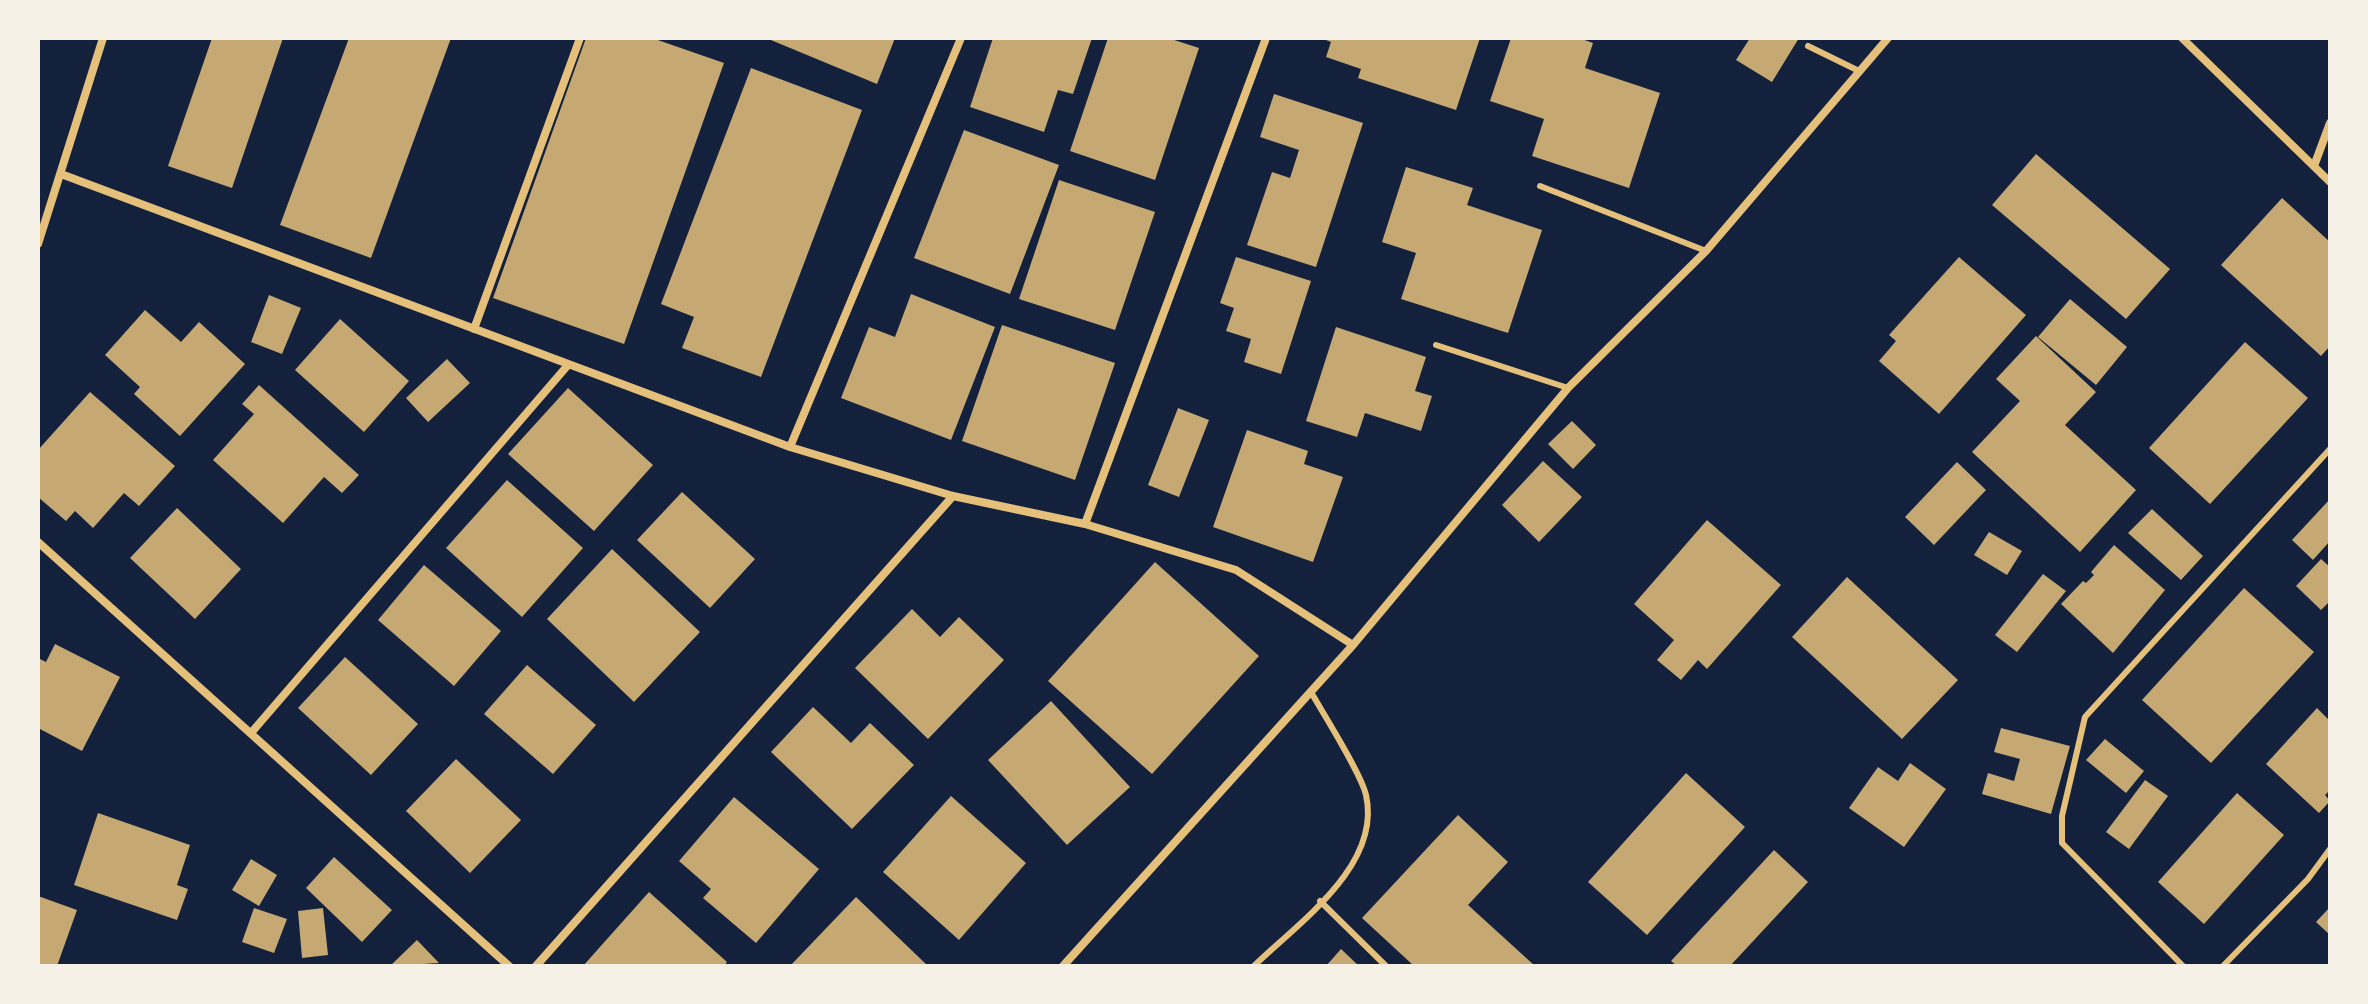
<!DOCTYPE html>
<html>
<head>
<meta charset="utf-8">
<style>
  body { margin:0 }
  #map { position:relative; width:2368px; height:1004px; overflow:hidden; background:#14213d; font-family:"Noto Sans",sans-serif }
  canvas { display:block }
  .frame { position:absolute; inset:0; border:40px solid #f6f1e7; pointer-events:none }
</style>
</head>
<body>
<div id="map">
<canvas width="2368" height="1004"></canvas>
<div class="frame"></div>
</div>
<script>
const c = document.querySelector('canvas').getContext('2d');
c.lineJoin = 'round';
function paint(path, color) { c.fillStyle = color; c.fill(path, 'evenodd'); }
function strokePath(path, color, width, dash) { c.strokeStyle = color; c.lineWidth = width; c.lineCap = dash ? 'butt' : 'round'; c.setLineDash(dash || []); c.stroke(path); }
const building = new Path2D(`
  M212 38H283L232 188 168 166Z
  M349 38H451L371 258 280 225Z
  M586 38H652L724 63 624 344 493 298Z
  M766 38H895L877 84Z
  M993 38H1092L1073 94 1058 90 1044 132 970 107Z
  M1108 38H1168L1199 48 1155 180 1070 151Z
  M1321 38H1480L1456 110 1358 78 1361 69 1326 57 1331 42Z
  M1511 38H1579L1593 43 1585 68 1660 93 1629 188 1532 156 1544 119 1490 101Z
  M1750 38H1799L1772 82 1736 60Z
  M751 68 862 110 761 377 682 348 694 317 661 304Z
  M1274 94 1363 123 1316 267 1247 245 1272 172 1290 178 1299 150 1260 137Z
  M964 130 1059 165 1010 294 914 258Z
  M2036 154 2170 269 2126 319 1992 205Z
  M1406 167 1473 188 1467 205 1542 230 1508 333 1401 299 1416 253 1382 242Z
  M1059 180 1155 212 1115 330 1019 299Z
  M2282 198 2330 242V346L2321 356 2221 265Z
  M1236 257 1311 281 1281 374 1244 362 1251 339 1226 331 1234 308 1220 303Z
  M1959 257 2026 315 1939 414 1879 361 1896 341 1889 335Z
  M911 294 995 327 951 440 841 398 869 327 895 337Z
  M269 295 301 308 282 354 251 342Z
  M2070 299 2127 347 2096 385 2038 337Z
  M145 310 181 342 199 322 245 364 180 436 134 394 140 387 105 355Z
  M340 319 409 381 364 432 295 370Z
  M1002 325 1115 363 1075 480 962 441Z
  M1336 327 1426 357 1415 391 1432 396 1421 431 1365 413 1357 437 1306 421Z
  M2036 336 2096 392 2065 425 2136 490 2080 552 1972 452 2020 401 1996 379Z
  M2245 342 2308 398 2210 504 2149 448Z
  M447 359 470 383 428 422 406 398Z
  M259 385 359 475 342 493 324 477 283 523 213 460 254 414 242 404Z
  M568 388 653 465 594 531 508 454Z
  M90 392 175 466 139 506 124 493 93 528 75 511 66 521 38 497V450Z
  M1178 408 1209 420 1179 497 1148 485Z
  M1572 421 1596 445 1573 469 1548 444Z
  M1247 430 1308 451 1304 464 1343 477 1313 562 1213 527Z
  M1543 461 1582 497 1539 542 1502 505Z
  M1957 462 1986 490 1934 545 1905 517Z
  M507 480 583 548 522 617 446 548Z
  M682 492 755 559 710 608 637 540Z
  M2330 499V541L2313 560 2292 540Z
  M177 508 241 569 195 619 130 558Z
  M2152 509 2203 556 2181 580 2128 533Z
  M1707 520 1781 585 1707 669 1698 660 1681 680 1657 660 1674 640 1634 604Z
  M1989 532 2022 551 2007 575 1974 555Z
  M2114 545 2165 590 2113 653 2061 604 2083 581 2086 583 2094 575 2091 572Z
  M612 549 700 632 634 702 547 619Z
  M2321 559 2330 567V601L2321 610 2296 586Z
  M1155 562 1259 656 1152 774 1048 681Z
  M424 565 501 631 454 686 378 620Z
  M2043 574 2066 591 2017 652 1995 635Z
  M1847 577 1958 680 1902 739 1792 637Z
  M2244 588 2314 652 2211 763 2142 700Z
  M912 609 940 637 959 617 1004 660 928 739 855 668Z
  M55 644 120 677 82 751 38 728V658L46 662Z
  M345 657 418 724 371 775 298 708Z
  M527 665 596 725 553 774 484 714Z
  M1051 701 1130 787 1067 845 988 760Z
  M813 707 851 743 870 723 914 765 852 829 771 752Z
  M2317 708 2330 721V790L2325 795 2330 801 2319 813 2266 764Z
  M2001 728 2070 746 2051 814 1982 794 1988 773 2014 781 2020 759 1994 752Z
  M2105 739 2144 771 2126 793 2086 760Z
  M456 759 521 820 470 873 406 811Z
  M1910 763 1946 789 1904 847 1849 808 1878 767 1898 781Z
  M1686 773 1745 827 1647 935 1588 882Z
  M2145 780 2168 796 2129 849 2106 832Z
  M2237 793 2284 835 2204 924 2158 882Z
  M951 796 1026 863 959 940 883 872Z
  M734 797 819 869 756 943 703 898 711 889 679 861Z
  M98 813 190 845 177 885 188 889 177 920 74 885Z
  M1458 815 1508 862 1468 905 1535 966H1414L1362 918Z
  M1774 850 1808 882 1730 966H1677L1671 961Z
  M334 857 392 910 362 942 306 888Z
  M251 859 277 875 259 906 232 890Z
  M649 892 727 962 724 966H583Z
  M38 896 77 910 57 966H38Z
  M856 897 928 966H790Z
  M2330 907V935L2316 922Z
  M254 908 287 919 274 953 242 942Z
  M323 908 328 955 302 958 298 911Z
  M417 940 439 963 390 966Z
  M1341 949 1359 966H1326Z`);
const service = new Path2D(`
  M1808 46 1859 71
  M1540 186 1706 251
  M1436 345 1568 388
  M1320 901 1386 966
  M1254 966C1298 923 1382 866 1366 795 1361 773 1324 715 1311 692
  M2183 966 2062 843V816L2085 717 2330 449
  M2223 966 2308 879 2330 849`);
const minor = new Path2D(`
  M2182 38 2330 182
  M2314 166 2330 123
  M61 174 790 447 953 496 1085 524 1236 570 1353 645
  M38 244 103 38
  M474 329 580 38
  M790 447 961 38
  M1085 524 1266 38
  M38 542 509 966
  M251 733 568 365
  M536 966 953 496
  M1063 966 1353 645 1568 388 1706 251 1888 38`);
paint(building, '#c6a872');
strokePath(service, '#e5c07b', 6);
strokePath(minor, '#e5c07b', 8);
</script>
</body>
</html>
